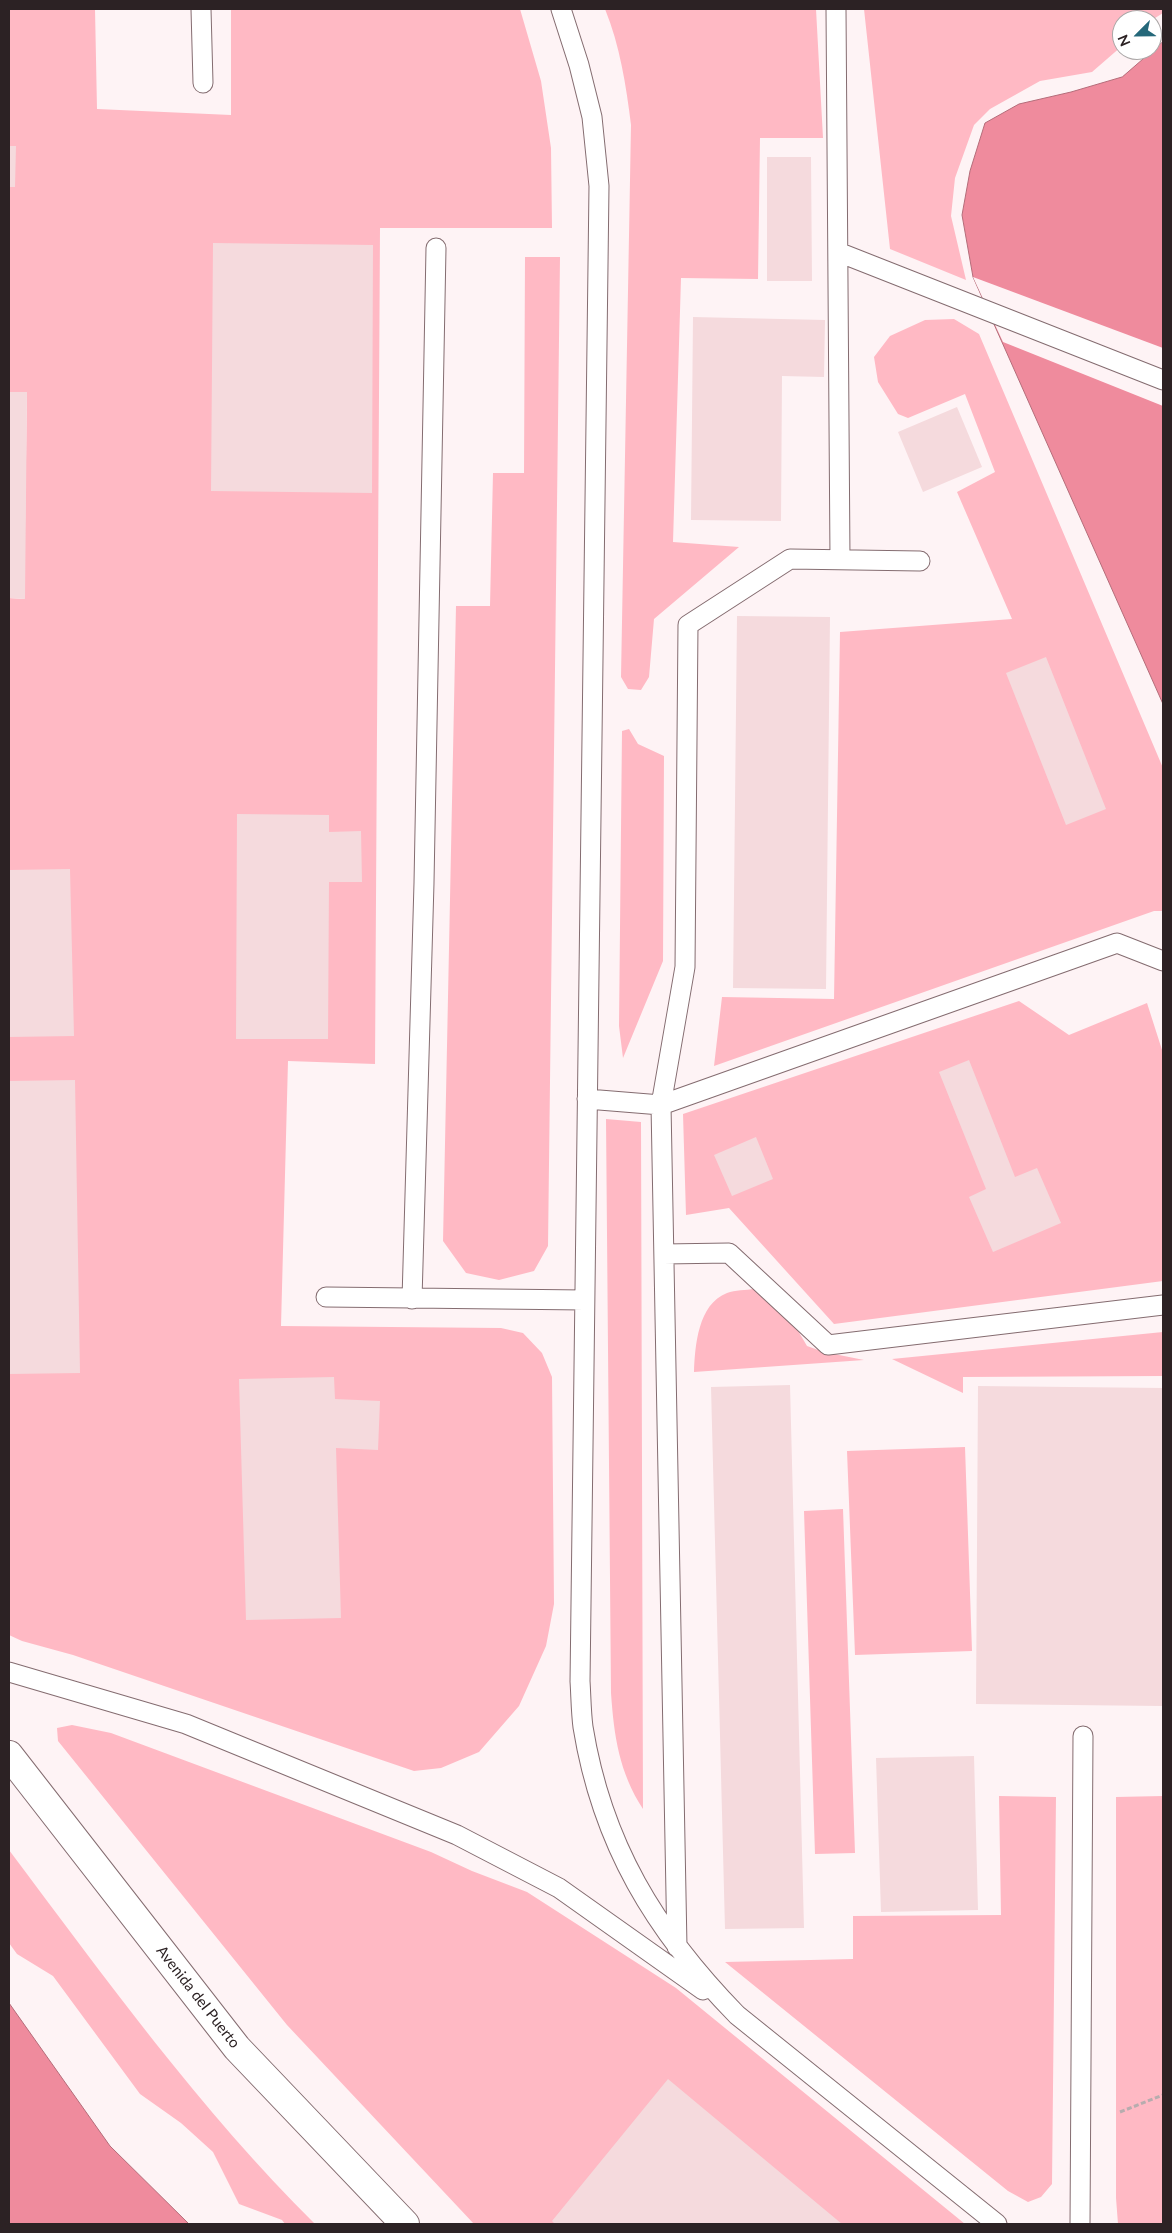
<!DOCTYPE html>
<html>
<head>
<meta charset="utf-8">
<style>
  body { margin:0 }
  #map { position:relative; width:1172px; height:2233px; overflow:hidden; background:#fef3f5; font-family:Lato,sans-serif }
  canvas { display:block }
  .frame { position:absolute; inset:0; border:10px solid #2c2224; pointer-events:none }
  .north { position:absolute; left:1112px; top:10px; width:50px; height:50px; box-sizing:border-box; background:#fff; border:1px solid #aba7a7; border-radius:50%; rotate:247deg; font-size:14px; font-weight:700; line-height:20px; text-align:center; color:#2c2224 }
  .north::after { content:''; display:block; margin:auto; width:18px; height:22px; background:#25687a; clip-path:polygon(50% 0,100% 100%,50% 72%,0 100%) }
</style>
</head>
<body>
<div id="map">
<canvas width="1172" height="2233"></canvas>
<div class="frame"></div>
<div class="north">N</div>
</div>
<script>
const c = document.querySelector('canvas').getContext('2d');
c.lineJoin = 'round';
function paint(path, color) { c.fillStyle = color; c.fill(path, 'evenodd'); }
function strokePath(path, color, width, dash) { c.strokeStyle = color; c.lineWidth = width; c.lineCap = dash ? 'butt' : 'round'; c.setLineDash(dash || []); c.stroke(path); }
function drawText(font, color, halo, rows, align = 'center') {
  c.font = font + ' Lato,sans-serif'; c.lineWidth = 4; c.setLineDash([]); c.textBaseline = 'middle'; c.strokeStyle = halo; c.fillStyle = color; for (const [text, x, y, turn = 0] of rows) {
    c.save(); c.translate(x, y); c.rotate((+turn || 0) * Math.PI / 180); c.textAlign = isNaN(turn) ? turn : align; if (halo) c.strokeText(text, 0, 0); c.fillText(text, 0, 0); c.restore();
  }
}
const green = new Path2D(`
  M9 9H95L97 109 231 115V9H520L541 81 551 148 552 228H380L375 1064 288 1061 281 1326 501 1328 523 1333 542 1353 552 1377 554 1604 546 1646 519 1706 479 1752 441 1768 414 1771 73 1655 22 1641 9 1635V598L24 599 27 392H9Z
  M605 9H816L823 138H760L758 279 681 278 673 542 739 547 654 619 649 677 641 690 628 689 621 677 631 125C626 85 620 46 605 9Z
  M864 9H1163V13L1152 20H1122V46L1092 72 1040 81 990 109 974 125 955 178 951 216 966 280 890 249Z
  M525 257H560L548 1246 534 1271 499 1280 466 1273 443 1241 456 606H490L493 473H524Z
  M954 319 979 334 1163 768V911H1154L714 1066 722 997 834 999 840 632 1012 619 957 492 995 472 965 394 908 418 898 414 878 382 874 357 890 336 925 320Z
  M629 729 638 744 664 756 663 961 623 1058 619 1026 622 731Z
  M1019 1001 1069 1035 1147 1003 1163 1053V1281L834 1324 729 1208 686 1215 683 1114Z
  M606 1119 641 1122 643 1809C619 1772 614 1736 611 1693Z
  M754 1289 787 1312 807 1346 824 1352 864 1360 694 1372C695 1346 698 1304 727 1293 735 1290 746 1290 754 1289Z
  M1163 1332V1376L963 1377V1393L892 1359Z
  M965 1447 972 1651 855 1655 847 1451Z
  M843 1509 855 1853 815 1854 804 1511Z
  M72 1725 111 1733 431 1852 472 1871 527 1892 676 1988 965 2224H474L287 2025 58 1741 57 1728Z
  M999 1796 1056 1797 1052 2184 1041 2197 1028 2202 1008 2191 725 1962 853 1959V1916L1001 1915Z
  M1163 1796V2224H1118L1116 2198V1797Z
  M9 1850C105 1978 201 2111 315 2224H285L282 2220 239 2204 213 2152 181 2123 140 2094 53 1976 17 1954 9 1943Z`);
const water = new Path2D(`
  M1163 42V704L973 277 962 215 970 171 985 123 1019 104 1071 92 1122 77Z
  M9 2003 110 2146 189 2224H9Z`);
const pier = new Path2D(`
  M973 277 1163 348V406L1003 342Z`);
const building = new Path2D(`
  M9 146H16L15 187H9Z
  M767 157H811L812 281H767Z
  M213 243 373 245 372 493 211 491Z
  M693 317 825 320 824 377 782 376 781 521 691 520Z
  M9 392H27L25 599 9 598Z
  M957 407 982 467 923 492 898 432Z
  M737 616 830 617 826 989 733 988Z
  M1046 657 1106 809 1066 825 1006 673Z
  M237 814 329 815V832L361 831 362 882H329L328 1039H236Z
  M70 869 74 1036 9 1037V870Z
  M969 1060 1015 1177 1037 1168 1061 1223 993 1252 969 1197 986 1189 939 1072Z
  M75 1080 80 1373 9 1374V1081Z
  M756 1137 773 1179 732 1196 714 1155Z
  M334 1377 335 1399 380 1401 378 1450 336 1448 341 1618 246 1620 239 1379Z
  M790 1385 804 1928 725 1929 711 1387Z
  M978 1386 1163 1388V1706L976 1704Z
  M974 1756 978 1910 881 1912 876 1758Z
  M668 2079 842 2224H555L552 2221Z`);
const path = new Path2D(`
  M1120 2112 1163 2095`);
const lane = new Path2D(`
  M201 9 203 83
  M561 9 579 65 592 117 599 186 580 1681C581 1696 581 1712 583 1727 602 1844 655 1931 737 2015L997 2224
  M836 9 840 559
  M838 252 1163 380
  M587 1099 661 1105 1117 943 1163 961
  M664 1254 729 1253 828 1345 1163 1305
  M326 1297 584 1300
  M412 1299 424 883 436 248
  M9 1672 186 1724 457 1835 559 1888 703 1990
  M677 1947 661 1105 685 967 688 625 790 559 920 561
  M1080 2224 1083 1736`);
const street = new Path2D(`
  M9 1755 237 2048 405 2224`);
const streetNames = [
  ["Avenida del Puerto",198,1997,52]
];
paint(green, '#ffb9c4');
paint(water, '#ef8b9d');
strokePath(water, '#b46c79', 1);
paint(pier, '#fef3f5');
paint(building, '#f5dadd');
strokePath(lane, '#846c70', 21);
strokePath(street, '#846c70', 30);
strokePath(path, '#b7acae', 3, [5, 2.5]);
strokePath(lane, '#fff', 19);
strokePath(street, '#fff', 28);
drawText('15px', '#2c2224', '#fff', streetNames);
</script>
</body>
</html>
